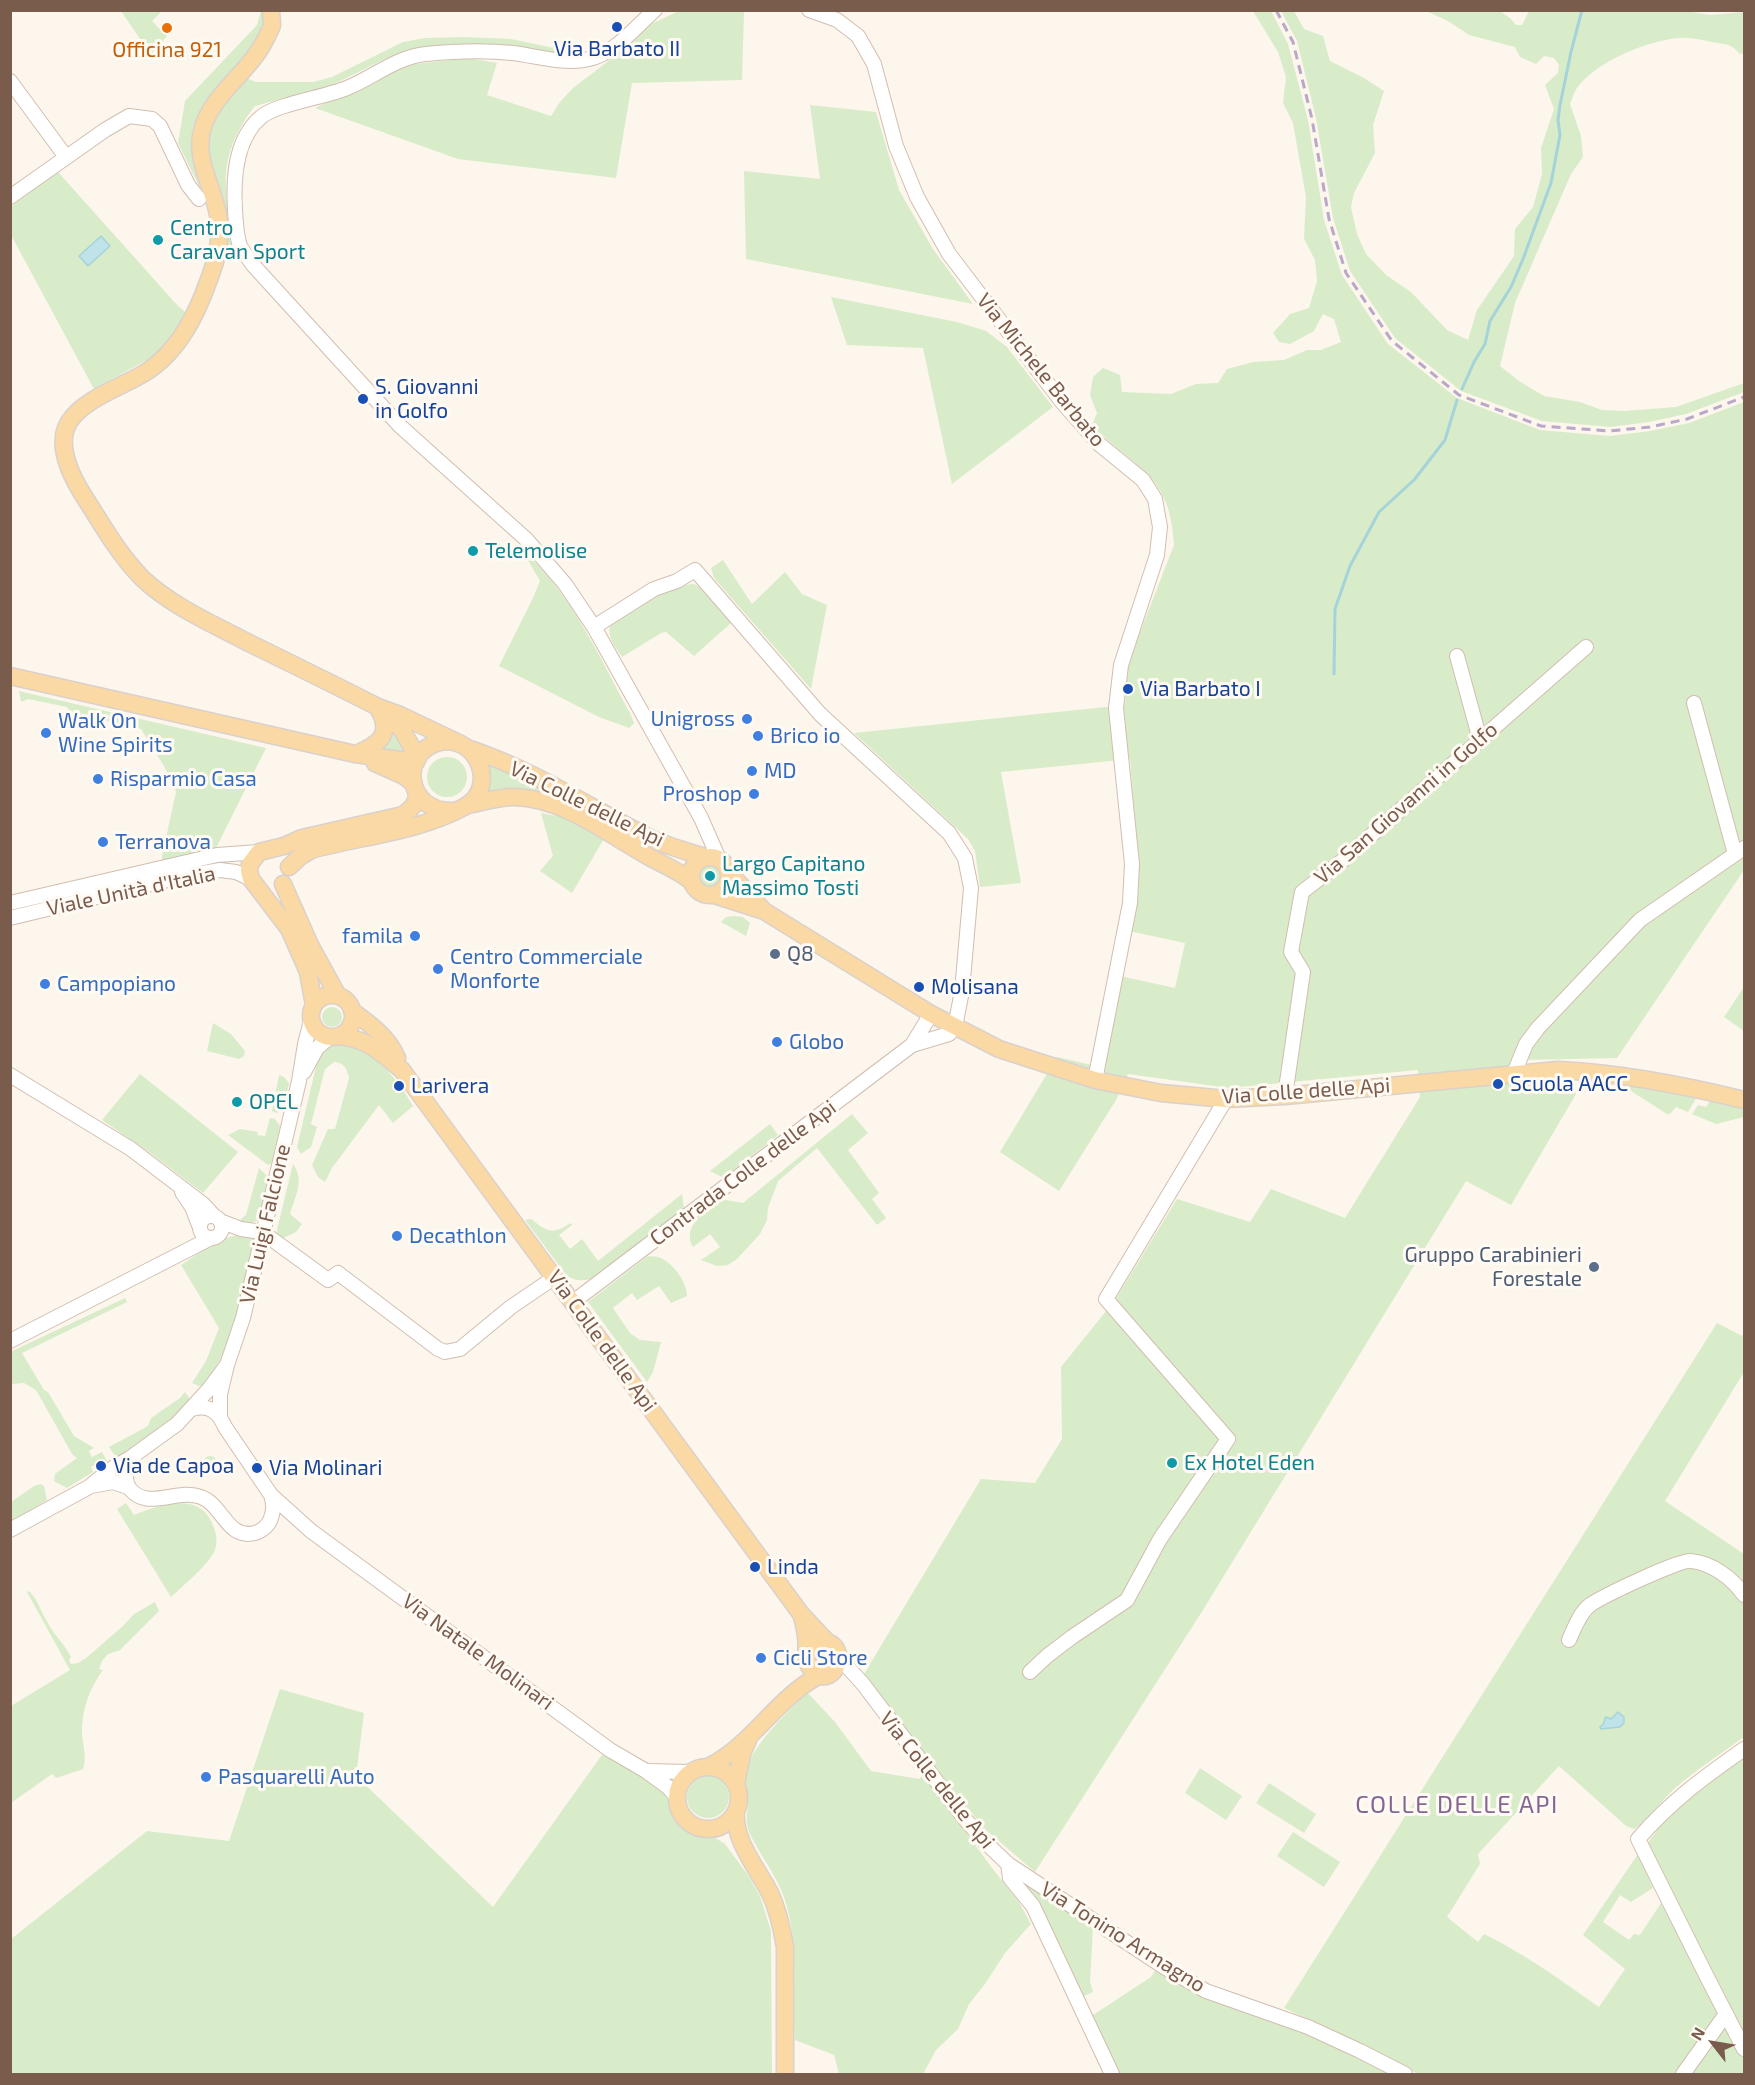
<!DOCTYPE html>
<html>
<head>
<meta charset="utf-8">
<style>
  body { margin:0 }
  #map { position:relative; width:1755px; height:2085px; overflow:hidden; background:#fdf6ec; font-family:"Exo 2",sans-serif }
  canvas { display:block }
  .frame { position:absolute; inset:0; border:12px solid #7a5c4d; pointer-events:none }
  .north { position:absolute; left:1683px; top:2013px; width:60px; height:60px; -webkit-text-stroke:4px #fffaf3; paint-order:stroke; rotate:301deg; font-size:16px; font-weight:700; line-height:24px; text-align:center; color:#7a5c4d }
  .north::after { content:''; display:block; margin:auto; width:21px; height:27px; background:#7a5c4d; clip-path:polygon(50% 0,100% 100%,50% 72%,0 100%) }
</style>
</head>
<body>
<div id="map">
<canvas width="1755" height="2085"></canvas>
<div class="frame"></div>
<div class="north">N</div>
</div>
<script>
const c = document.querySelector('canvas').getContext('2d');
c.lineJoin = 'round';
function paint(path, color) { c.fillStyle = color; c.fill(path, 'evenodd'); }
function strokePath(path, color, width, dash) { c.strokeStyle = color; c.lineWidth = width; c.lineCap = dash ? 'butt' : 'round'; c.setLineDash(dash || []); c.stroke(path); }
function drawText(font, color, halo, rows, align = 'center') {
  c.font = font + ' "Exo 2",sans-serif'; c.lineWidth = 6; c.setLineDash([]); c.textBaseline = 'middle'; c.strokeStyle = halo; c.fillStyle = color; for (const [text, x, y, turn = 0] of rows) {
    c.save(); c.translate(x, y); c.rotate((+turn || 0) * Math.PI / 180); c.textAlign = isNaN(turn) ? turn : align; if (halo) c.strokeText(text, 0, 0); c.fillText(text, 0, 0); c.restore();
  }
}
const green = new Path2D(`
  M121 11H162L152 21 167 36 151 55Z
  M261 11H266C264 23 262 35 255 46 237 71 192 105 192 137 192 154 198 171 203 187L199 186 178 143 185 101 257 25Z
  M679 11H744L742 80 632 83 616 178 458 159 315 108 406 65 468 58 497 63 487 95 551 116 560 102 573 88 632 43 651 24Z
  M1253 11H1271L1288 44 1308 120 1324 220 1342 275 1388 344 1457 398 1540 430 1610 436 1650 431 1689 423 1744 402V846L1637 919 1512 1062 1557 1078H1570L1576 1094 1511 1205 1466 1181 1203 1610 1035 1872 985 1829 934 1767 864 1674 981 1479 1035 1483 1062 1439 1061 1367 1115 1300 1177 1199 1250 1222 1271 1189 1345 1218 1420 1097 1418 1070 1229 1088 1128 1074 1116 1100 1059 1191 1000 1152 1057 1057 1101 1067 1120 976 1175 988 1185 943 1129 931 1139 869 1130 759 1001 772 1021 883 980 887 975 851 968 839 854 733 1125 705 1128 663 1174 545C1171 474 1135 469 1092 425L1097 413 1090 395 1093 377 1103 368 1120 375 1122 392 1171 394 1196 384 1218 383 1227 369 1253 362 1284 360 1307 350H1321L1341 342 1334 319 1323 314 1314 331 1290 344 1279 342 1273 333 1290 314 1309 308 1317 281 1315 260 1304 239 1306 197 1293 123 1283 103 1286 77 1278 52Z
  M1686 11 1710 15 1744 12V53L1740 54C1729 42 1726 45 1712 42 1701 40 1690 37 1679 38 1649 40 1595 62 1577 88 1574 92 1572 99 1570 104L1581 136 1583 157 1571 174 1515 303 1500 366 1519 381 1544 396 1580 402 1602 410 1624 411 1676 407 1744 383V392L1686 414 1649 422 1610 427 1542 421 1461 391 1395 338 1350 271 1333 218 1316 118 1297 41 1281 11H1294L1304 29 1323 36 1330 61 1364 78 1384 91 1373 125 1375 153 1354 193 1351 207 1357 234 1366 254 1386 275 1411 292 1447 330 1468 340 1477 310 1514 256 1515 229 1533 207 1542 174 1541 148 1554 109 1545 85 1558 73 1559 65 1554 58 1544 56 1536 64 1520 57 1515 47 1469 35 1448 21 1426 11H1500L1511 19 1516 25H1522L1529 11Z
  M464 37 511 39 568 51 567 54 510 46 441 45 415 48 385 59 330 86 255 106C242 122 230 144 227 165 223 187 230 230 235 253L224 252C225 238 227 223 225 210 221 181 201 155 210 125 215 107 235 91 246 78L256 82H313L332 77 403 42 425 38Z
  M810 105 876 112 899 190 933 249 973 304 746 259 744 171 820 179Z
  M58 172 178 306 188 314 171 338 152 357 94 389 11 235 10 207Z
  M831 297 957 322 986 331 1007 347 1053 407 952 484 923 348 847 345Z
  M527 555C574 597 600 659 630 713L634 723 629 728 599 717 499 666 533 598 540 581 526 557Z
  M723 560 752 604 785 572 802 594 827 605 811 689 714 578 711 568Z
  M694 584 700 587 731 623 694 656 666 632 661 633 622 657C615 646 607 638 610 625 630 606 667 586 694 584Z
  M19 691 266 748 215 850 163 863 162 856 176 792 164 766 141 729 70 712 67 707 28 699 21 702Z
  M391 725 404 754 377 750Z
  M427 777a20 20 0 1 1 40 0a20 20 0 1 1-40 0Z
  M482 759 558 796 569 804 480 797Z
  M541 813 566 818 605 837 572 893 540 871 553 856Z
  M1744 853V870L1617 1058 1525 1060 1531 1047 1571 999 1642 924Z
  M699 876a11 11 0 1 1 22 0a11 11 0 1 1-22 0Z
  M735 916 743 917 750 923 746 936 721 922 726 917Z
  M1744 987V1031L1724 1017Z
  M322 1017a10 10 0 1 1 20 0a10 10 0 1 1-20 0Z
  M213 1023 231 1034 245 1051 244 1056 239 1059 207 1051Z
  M341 1041C367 1043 382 1064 398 1083L392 1087 396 1093 402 1088 413 1106 393 1123 379 1105 332 1168 325 1182 318 1177 312 1165 328 1129H335L349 1078C347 1068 344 1063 334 1062L325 1069 311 1124 317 1127 311 1147 301 1154 297 1147 318 1058 324 1049Z
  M140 1074 238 1152 203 1193 149 1152 102 1120Z
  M279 1075 284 1077 289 1083 284 1108 277 1113 272 1111Z
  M1620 1084 1697 1097 1688 1112 1676 1107 1670 1114H1667Z
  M1710 1101 1744 1109V1117L1716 1124 1692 1114 1698 1105 1706 1107Z
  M852 1114 868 1133 848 1150 879 1193 872 1199 886 1218 877 1225 817 1148 778 1181 768 1208 767 1220 760 1234 737 1259 728 1265 717 1266 701 1260 720 1247 710 1234 693 1247C681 1226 706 1211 721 1199L743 1203Z
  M270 1118 275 1119 280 1126 272 1163 268 1165 228 1135 240 1129 258 1132 257 1135 265 1136Z
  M770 1124 778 1135 724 1178 710 1171Z
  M293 1164C305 1180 295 1197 290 1214L302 1224 296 1232 283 1238 276 1234Z
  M259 1168 268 1177 259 1220 250 1223H240L241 1219 246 1215Z
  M682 1194 684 1209 597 1277C585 1281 578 1282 567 1276L525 1220 531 1219C548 1232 552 1235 571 1223L572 1225 559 1235 570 1249 582 1239 598 1261Z
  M241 1235 254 1237C243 1287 237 1343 204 1385L199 1386 192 1383 206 1361 219 1328 181 1265C200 1253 218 1237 241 1235Z
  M648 1256C651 1257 655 1256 658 1257 672 1261 687 1282 687 1296L671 1303 659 1286 637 1300 632 1293 613 1308 630 1333 640 1340 661 1342 653 1372 647 1382 588 1302Z
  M125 1298 127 1302 22 1353 44 1390 48 1392 74 1436 94 1448 89 1451 92 1457 102 1452 108 1463 104 1465 101 1461 91 1467 93 1472 67 1488 54 1481 55 1474 77 1458 72 1454 36 1390 24 1383 11 1384 10 1352Z
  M1717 1323 1742 1336 1744 1332V1372L1665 1501 1744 1554V1737C1721 1754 1695 1770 1673 1790 1660 1802 1650 1820 1634 1829L1626 1826 1559 1766 1478 1854 1480 1864 1447 1917 1478 1942 1484 1934C1525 1954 1562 1981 1599 2007L1625 1969 1583 1935 1638 1854 1653 1888 1631 1902 1620 1895 1603 1922 1629 1940 1634 1934 1640 1935 1661 1903 1744 2059V2074H1418L1365 2045 1284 2008Z
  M185 1392 192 1402 174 1421 120 1458 115 1456 109 1447 148 1426 151 1418 180 1398Z
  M203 1463a7 7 0 1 1 14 0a7 7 0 1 1-14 0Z
  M41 1484 44 1486 47 1500 11 1522V1502L34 1486Z
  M126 1503 134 1515C158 1505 199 1491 212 1523 216 1531 218 1542 215 1550 210 1563 182 1587 171 1597L117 1509Z
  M29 1591C38 1600 42 1614 49 1625 56 1637 65 1645 71 1657L69 1660 71 1664 78 1663 86 1658 123 1626 134 1614 155 1602 159 1611 120 1650 108 1654 102 1661 99 1669 103 1670C91 1686 83 1706 82 1727 81 1741 88 1756 83 1769L56 1778 52 1774 11 1803V1706L70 1670 27 1592Z
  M815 1659a8 8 0 1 1 16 0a8 8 0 1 1-16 0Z
  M280 1689 364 1713 356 1776 493 1907 609 1745 649 1763 655 1783 666 1793 671 1802 675 1817 682 1825 696 1835 712 1836 725 1844 748 1875 760 1896 771 1931 772 2074H11V1939L147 1831 229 1841Z
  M807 1692 835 1722 871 1771 919 1779 924 1775 992 1868 1019 1902 1031 1924 1005 1953 985 1984 969 2004 958 2029 936 2050 923 2074H839L834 2055 795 2040C792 1996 799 1951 787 1907 780 1879 762 1859 750 1834 744 1821 748 1811 748 1798 749 1790 744 1783 745 1776 747 1749 789 1711 807 1692Z
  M1744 1756V2033L1698 1946 1647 1844 1671 1811Z
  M1200 1768 1242 1796 1226 1820 1185 1793Z
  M687 1797a21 21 0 1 1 42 0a21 21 0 1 1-42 0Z
  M1269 1783 1316 1814 1304 1833 1256 1803Z
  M1293 1832 1340 1862 1324 1887 1277 1856Z
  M1022 1878 1093 1927 1090 1982 1093 1992 1082 1997 1019 1880Z
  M1156 1969 1313 2034 1393 2074H1117L1090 2017 1151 1977Z`);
const water = new Path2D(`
  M101 236 110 246 88 266 79 256Z
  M1618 1712 1624 1717V1723L1620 1727 1601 1729 1600 1727 1604 1723 1605 1718 1606 1717 1611 1719Z`);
const stream = new Path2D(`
  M1462 389 1474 362 1485 344 1490 321 1511 287 1523 259 1551 183 1560 135 1558 120 1560 105 1571 52 1582 10
  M1334 674 1335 609 1350 566 1379 512 1414 480 1445 440 1457 400`);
const minor = new Path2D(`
  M655 10C635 27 616 53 589 59 565 65 537 56 513 53 484 50 455 51 426 54 396 57 374 77 347 88 326 97 276 104 261 117 235 139 233 178 235 210 236 221 236 235 240 246 243 252 249 259 253 265L400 426 527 540 565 584 594 627 701 818 719 859
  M809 10 837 20 858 36 874 64 896 146 917 197 949 254 1062 402 1099 444 1143 480 1155 499 1160 527 1157 555 1121 665 1116 708 1132 864 1130 903 1095 1080
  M10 81 66 157
  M10 197 105 130 129 116 152 119 160 126 188 185 199 199
  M1457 656 1480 740
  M1694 703 1735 854
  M10 903 217 855 259 852
  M10 918 176 878 220 870 236 872 251 879
  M912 1045 931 1014
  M304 1072 317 1048 330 1037
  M1514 1073 1526 1044 1538 1028 1640 920 1744 848
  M10 1075 131 1149 203 1204 214 1216
  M1285 1096 1303 972 1291 952 1302 892 1342 861 1586 647
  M182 1192 192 1207 199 1225
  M200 1227a11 11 0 1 1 22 0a11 11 0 1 1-22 0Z
  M220 1221 241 1229 262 1232 328 1280 338 1273 438 1349 445 1352 460 1349 511 1307 555 1277
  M573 1302 912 1045 949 1034 955 1027 962 991 971 888 965 858 949 833 820 714 695 570 677 581 654 589 594 627
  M10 1341 211 1238
  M192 1409C209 1404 218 1411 225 1427L271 1495C274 1503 274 1510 271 1518 269 1525 262 1531 255 1533 227 1540 223 1505 201 1497 177 1488 148 1511 130 1489 123 1480 126 1468 130 1458L177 1424 209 1389 227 1365
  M220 1415V1394L227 1365 243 1318 299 1081 305 1044 311 1021
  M91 1486 113 1482 128 1487
  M271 1495 311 1531 610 1750 646 1771 668 1787 676 1796
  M10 1530 89 1487 111 1469 130 1458
  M1569 1640C1574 1629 1580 1612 1590 1605 1601 1597 1680 1559 1691 1561 1712 1563 1732 1578 1744 1595
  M837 1652 844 1663 863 1684 965 1819 984 1841 1008 1864 1164 1967 1206 1991 1308 2027 1360 2051 1405 2074
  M1030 1672 1047 1656 1072 1637 1127 1600 1160 1539 1228 1439 1106 1299 1226 1099
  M1744 1749C1704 1777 1671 1801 1638 1839L1705 1973 1744 2049
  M648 1771 689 1772
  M1008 1864 1010 1878 1033 1906 1112 2074
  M1683 2074 1726 2014`);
const major = new Path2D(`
  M271 10C271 15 272 20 272 25 271 29 268 34 266 38 251 71 214 92 203 127 193 158 213 185 218 215 221 229 219 248 215 262 202 302 185 345 149 370 126 386 85 397 69 422 55 445 72 478 85 498 103 526 119 555 143 579 173 607 213 624 249 643 292 664 335 685 378 707L400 715 461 744
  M10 676 355 754 416 762
  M386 713 402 730 418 758
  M470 749C533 770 589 807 648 837 666 846 686 851 705 857
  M356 754C380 744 393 734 378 708
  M375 763 404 776 413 783
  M468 805C483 802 499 797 514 797 560 798 600 828 639 851 656 862 675 868 691 881
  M691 876a19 19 0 1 1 38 0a19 19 0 1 1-38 0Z
  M289 867 301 856 311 850C361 836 418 832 464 807 499 789 478 734 440 742 398 752 405 814 455 811
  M728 871 764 911
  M283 884 310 945 338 996
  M714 895 764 911 931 1014 999 1049 1095 1080 1161 1093 1226 1099 1285 1096 1558 1070C1622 1073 1683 1085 1744 1100
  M311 1016a21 21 0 1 1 42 0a21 21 0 1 1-42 0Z
  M314 1005 308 972 289 929 251 879 249 871 250 864 259 852 284 846 302 838 403 815C411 809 417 804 417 793
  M352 1011C370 1024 388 1037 397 1058
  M339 1036C368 1039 380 1052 402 1070L801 1614 830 1645
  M802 1617C804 1623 805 1629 806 1636 808 1647 803 1663 813 1671 838 1693 851 1636 819 1643 812 1645 809 1650 807 1656
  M710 1766C753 1744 777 1697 820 1675
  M677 1798a31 31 0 1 1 62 0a31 31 0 1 1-62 0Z
  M736 1784 742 1754 748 1740
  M736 1811C733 1840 757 1868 770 1893 778 1910 782 1928 785 1947V2074`);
const rail = new Path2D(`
  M1276 10 1293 42 1312 119 1329 219 1346 273 1392 341 1459 395 1541 426 1610 431 1650 427 1687 419 1744 397`);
const markers = [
  [617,27,6,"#1a4fb4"],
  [167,28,6,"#e8710a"],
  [158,240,6,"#0f9aa8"],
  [363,399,6,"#1a4fb4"],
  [473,551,6,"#0f9aa8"],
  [1128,689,6,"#1a4fb4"],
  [747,719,6,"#3f7fe0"],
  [46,733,6,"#3f7fe0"],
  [758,736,6,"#3f7fe0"],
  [752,771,6,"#3f7fe0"],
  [98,779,6,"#3f7fe0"],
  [754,794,6,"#3f7fe0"],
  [103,842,6,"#3f7fe0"],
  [710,876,6,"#0f9aa8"],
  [415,936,6,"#3f7fe0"],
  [775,954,6,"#5c6f8a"],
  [438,969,6,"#3f7fe0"],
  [45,984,6,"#3f7fe0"],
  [919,987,6,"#1a4fb4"],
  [777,1042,6,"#3f7fe0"],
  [1498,1084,6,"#1a4fb4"],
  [399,1086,6,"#1a4fb4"],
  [237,1102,6,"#0f9aa8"],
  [397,1236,6,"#3f7fe0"],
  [1594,1267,6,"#5c6f8a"],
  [1172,1463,6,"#0f9aa8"],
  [101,1466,6,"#1a4fb4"],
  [257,1468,6,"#1a4fb4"],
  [755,1567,6,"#1a4fb4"],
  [761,1658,6,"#3f7fe0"],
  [206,1777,6,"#3f7fe0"]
];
const transitNames = [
  ["Via Barbato II",617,49,"center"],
  ["S. Giovanni",375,387],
  ["in Golfo",375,411],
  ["Via Barbato I",1140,689],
  ["Molisana",931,987],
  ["Scuola AACC",1510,1084],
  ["Larivera",411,1086],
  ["Via de Capoa",113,1466],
  ["Via Molinari",269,1468],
  ["Linda",767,1567]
];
const foodNames = [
  ["Officina 921",167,50]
];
const cultureNames = [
  ["Centro",170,228],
  ["Caravan Sport",170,252],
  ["Telemolise",485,551],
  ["Largo Capitano",722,864],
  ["Massimo Tosti",722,888],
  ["OPEL",249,1102],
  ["Ex Hotel Eden",1184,1463]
];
const streetNames = [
  ["Via Michele Barbato",1041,370,51],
  ["Via San Giovanni in Golfo",1406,803,-41],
  ["Via Colle delle Api",587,804,26],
  ["Viale Unità d'Italia",131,891,-12],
  ["Via Colle delle Api",1306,1091,-4],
  ["Contrada Colle delle Api",743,1173,-37],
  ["Via Luigi Falcione",265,1224,-77],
  ["Via Colle delle Api",602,1341,54],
  ["Via Natale Molinari",478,1652,36],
  ["Via Colle delle Api",937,1780,51],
  ["Via Tonino Armagno",1123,1937,32]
];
const shopNames = [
  ["Unigross",735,719,"right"],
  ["Walk On",58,721],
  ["Wine Spirits",58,745],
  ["Brico io",770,736],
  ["MD",764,771],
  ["Risparmio Casa",110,779],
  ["Proshop",742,794,"right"],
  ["Terranova",115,842],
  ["famila",403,936,"right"],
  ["Centro Commerciale",450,957],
  ["Monforte",450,981],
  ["Campopiano",57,984],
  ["Globo",789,1042],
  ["Decathlon",409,1236],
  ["Cicli Store",773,1658],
  ["Pasquarelli Auto",218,1777]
];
const serviceNames = [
  ["Q8",787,954],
  ["Gruppo Carabinieri",1582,1255,"right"],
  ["Forestale",1582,1279,"right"]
];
const quarterNames = [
  ["COLLE DELLE API",1457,1805]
];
paint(green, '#d8ecc9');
paint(water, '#bfe3e8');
strokePath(water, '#a5d3da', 1.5);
strokePath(stream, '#a5d3da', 3);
strokePath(minor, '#d1beb0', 16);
strokePath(major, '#dad1cd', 19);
strokePath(minor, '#fff', 14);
strokePath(major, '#fbd9a5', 16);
strokePath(rail, '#b9a8c9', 3, [9, 6]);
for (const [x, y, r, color] of markers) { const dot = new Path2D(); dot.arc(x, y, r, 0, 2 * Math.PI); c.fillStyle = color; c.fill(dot); strokePath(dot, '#fffaf3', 2); }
drawText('21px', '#164399', '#fffaf3', transitNames, 'left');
drawText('21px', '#c56008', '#fffaf3', foodNames);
drawText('21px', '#0d838f', '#fffaf3', cultureNames, 'left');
drawText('21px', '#7a5c4d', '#fffaf3', streetNames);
drawText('21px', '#366cbe', '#fffaf3', shopNames, 'left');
drawText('21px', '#4e5e75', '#fffaf3', serviceNames, 'left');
c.letterSpacing = '1.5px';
drawText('24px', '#846695', '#fffaf3', quarterNames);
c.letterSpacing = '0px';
</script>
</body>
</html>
